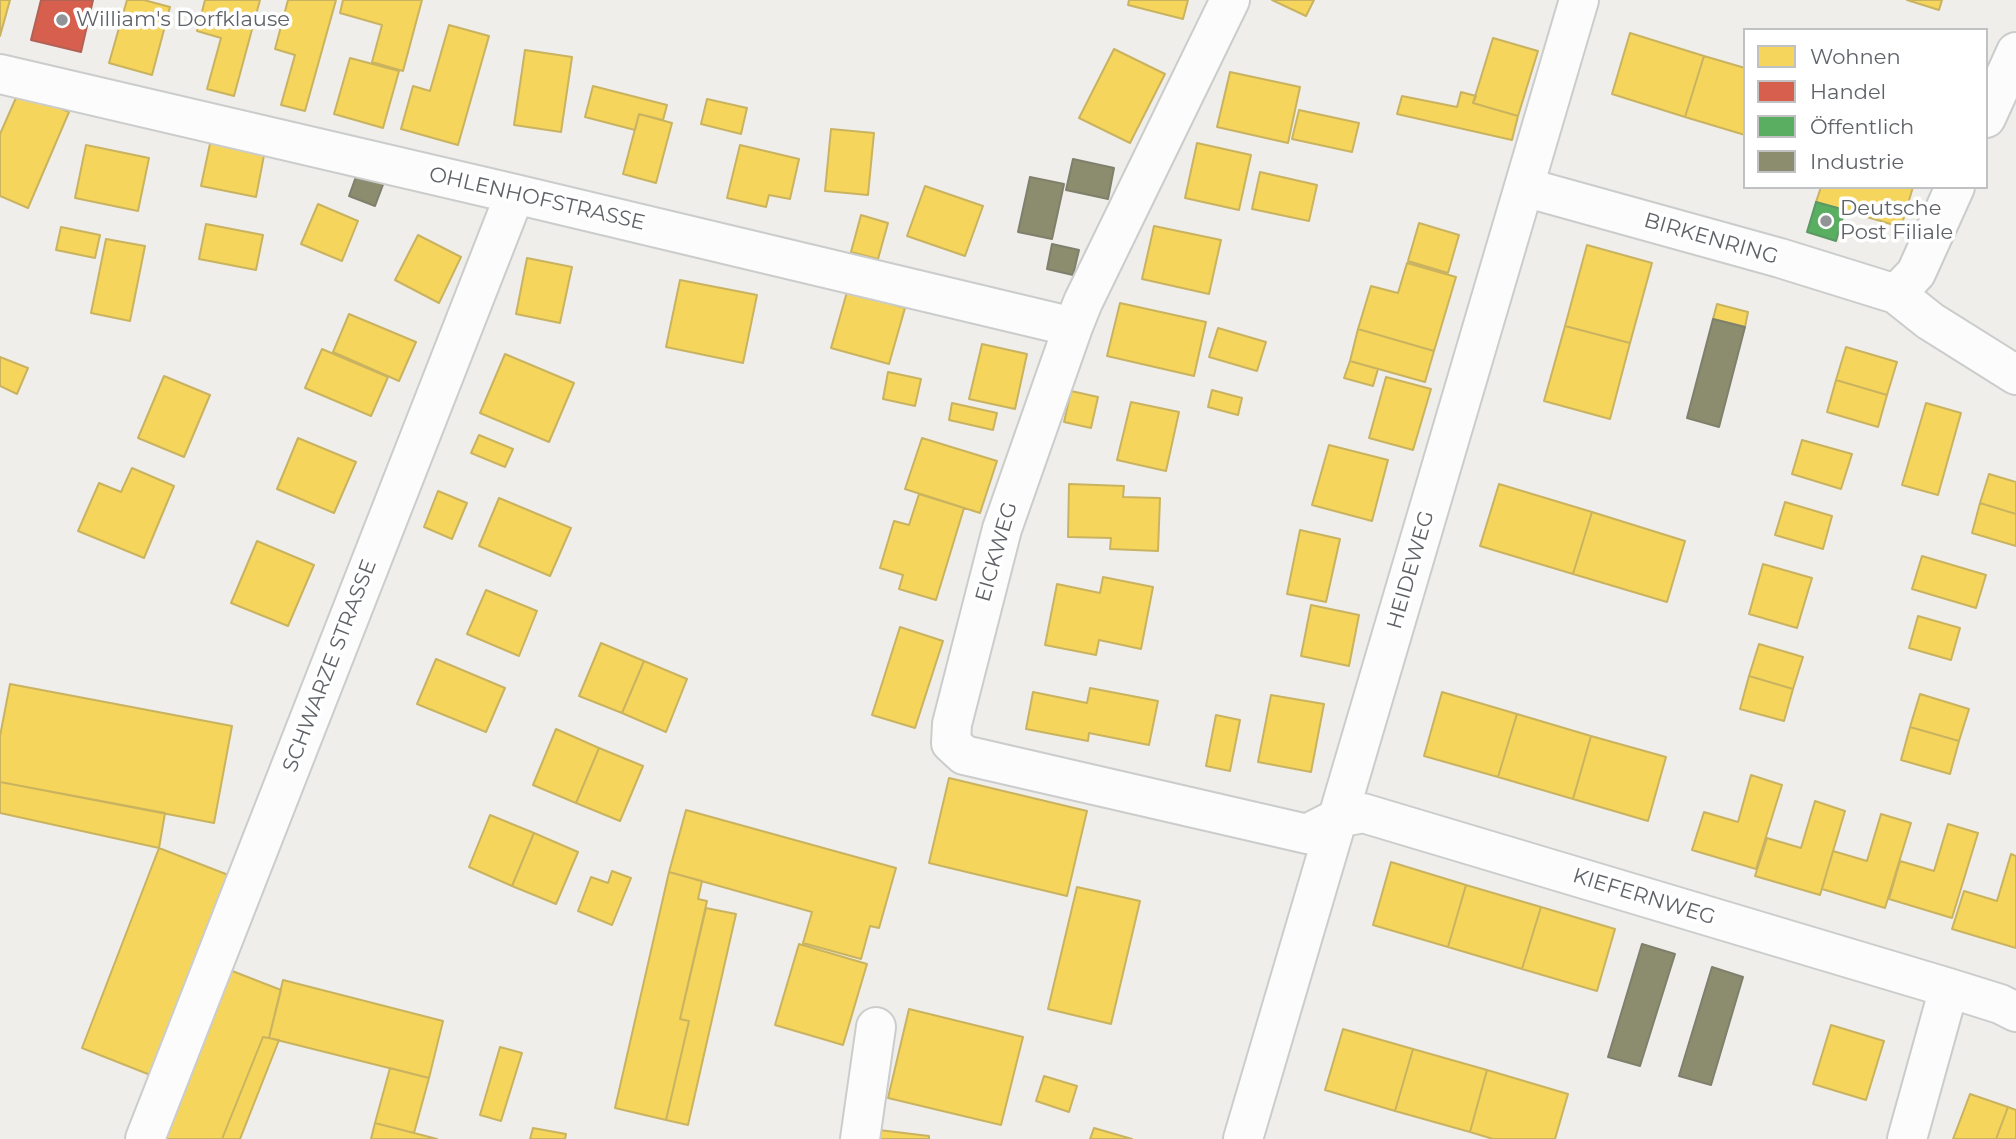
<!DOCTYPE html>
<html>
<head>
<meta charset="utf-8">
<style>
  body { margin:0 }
  #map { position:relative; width:2016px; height:1139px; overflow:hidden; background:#efeeea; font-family:Montserrat,sans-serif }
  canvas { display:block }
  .legend { position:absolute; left:1743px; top:28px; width:245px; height:161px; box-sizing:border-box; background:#fff; border:2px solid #bfc1c3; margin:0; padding:9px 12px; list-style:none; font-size:21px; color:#5f6368 }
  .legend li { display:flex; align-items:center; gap:14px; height:35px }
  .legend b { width:35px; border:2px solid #bfc1c3 }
</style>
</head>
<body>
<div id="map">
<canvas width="2016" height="1139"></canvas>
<ul class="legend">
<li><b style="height:19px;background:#f6d55c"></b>Wohnen</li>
<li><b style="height:19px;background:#d6604d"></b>Handel</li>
<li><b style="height:19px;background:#5aae61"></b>Öffentlich</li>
<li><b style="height:19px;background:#8c8c6e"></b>Industrie</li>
</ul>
</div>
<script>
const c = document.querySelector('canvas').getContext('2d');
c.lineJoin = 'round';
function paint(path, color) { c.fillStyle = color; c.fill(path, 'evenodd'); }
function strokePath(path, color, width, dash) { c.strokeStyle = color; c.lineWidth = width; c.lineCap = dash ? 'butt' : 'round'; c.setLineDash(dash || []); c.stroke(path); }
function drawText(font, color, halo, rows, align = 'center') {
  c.font = font + ' Montserrat,sans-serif'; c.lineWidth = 7; c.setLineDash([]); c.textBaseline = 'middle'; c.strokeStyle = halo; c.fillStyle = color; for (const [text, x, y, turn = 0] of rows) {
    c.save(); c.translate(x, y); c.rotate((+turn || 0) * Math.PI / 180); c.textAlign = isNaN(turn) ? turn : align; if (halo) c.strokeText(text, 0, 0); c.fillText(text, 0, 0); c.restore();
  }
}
const homes = new Path2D(`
  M0 0H10L0 36Z
  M127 0H144L170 7 152 75 109 63Z
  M205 0H260L234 96 207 89 221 38 197 31Z
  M288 0H336L305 111 281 105 295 55 275 49Z
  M343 0H422L403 71 372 62 382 25 340 13Z
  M1129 0H1188L1183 19 1128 5Z
  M1272 0H1314L1306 16Z
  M1907 0H1942L1939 10Z
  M449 25 489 36 458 145 401 129 413 86 430 91Z
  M1630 33 1704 56 1685 117 1612 94Z
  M1493 38 1538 51 1518 116 1473 103Z
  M1114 49 1165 74 1130 143 1079 118Z
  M525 50 572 57 561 132 514 125Z
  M1704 56 1745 68V135L1685 117Z
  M350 58 399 71 383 128 334 114Z
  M1230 72 1300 87 1288 143 1217 127Z
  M593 86 667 105 663 120 639 114 635 130 585 117Z
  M19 91 69 112 28 208 0 196V134Z
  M1461 92 1476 96 1473 103 1518 116 1512 140 1397 114 1402 96 1457 107Z
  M707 99 747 108 741 134 701 124Z
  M1299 110 1359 123 1352 152 1292 139Z
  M639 114 672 123 656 183 623 174Z
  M831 129 874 133 868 195 825 191Z
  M211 139 265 150 256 197 201 186Z
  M1197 143 1251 155 1239 210 1185 198Z
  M86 145 149 158 138 211 75 198Z
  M740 145 799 159 790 199 769 195 766 207 727 198Z
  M1260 172 1317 185 1309 221 1252 209Z
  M925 186 983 206 965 256 907 236Z
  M1821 187H1913L1901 227 1816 202Z
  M318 204 358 221 342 261 301 244Z
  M861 215 888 223 878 259 851 252Z
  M1419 223 1459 235 1448 273 1408 261Z
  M206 224 263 235 256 270 199 259Z
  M1154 226 1221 240 1209 294 1142 279Z
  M61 227 100 235 95 258 56 250Z
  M418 235 461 257 439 303 395 280Z
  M106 239 145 246 130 321 91 313Z
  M1587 245 1652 263 1630 343 1565 326Z
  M527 258 572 267 560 323 516 314Z
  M1407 263 1456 277 1434 351 1358 329 1371 286 1398 293Z
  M680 280 757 295 743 363 666 347Z
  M847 292 905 308 889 364 831 348Z
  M1120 303 1206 322 1194 376 1107 356Z
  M1717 304 1748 312 1745 327 1713 319Z
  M349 314 416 342 399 381 333 352Z
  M1565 326 1630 343 1610 419 1544 401Z
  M1218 328 1266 342 1257 371 1209 357Z
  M1358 329 1434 351 1425 382 1350 361Z
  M982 344 1027 354 1015 409 969 399Z
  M1846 347 1897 362 1887 395 1836 380Z
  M322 349 388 377 371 416 305 388Z
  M505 354 574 383 549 442 480 413Z
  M0 357 28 368 17 394 0 386Z
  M1350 361 1378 369 1373 386 1344 378Z
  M888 372 921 379 915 406 883 399Z
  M164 376 210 395 184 457 138 438Z
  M1386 377 1431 389 1413 450 1369 438Z
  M1836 380 1887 395 1878 427 1827 412Z
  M1212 390 1242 398 1238 415 1208 407Z
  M1071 391 1098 397 1091 428 1064 422Z
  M1131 402 1179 412 1166 471 1117 460Z
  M952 403 997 413 993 430 949 420Z
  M1926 403 1961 413 1938 495 1902 485Z
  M479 435 513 449 505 467 471 453Z
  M298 438 356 462 334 513 277 489Z
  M922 438 997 461 980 513 905 489Z
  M1802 440 1852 454 1841 489 1792 474Z
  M1329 445 1388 460 1372 521 1312 505Z
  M132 468 174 486 144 558 78 531 99 483 121 492Z
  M1989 474 2016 482V514L1980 503Z
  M1069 484 1124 486 1123 497 1160 498 1158 551 1110 549 1111 538 1068 537Z
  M1499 484 1592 512 1573 574 1480 546Z
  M438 491 467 503 452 539 424 527Z
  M919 494 964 508 936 600 899 589 903 575 880 568 894 521 909 525Z
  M499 498 571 528 550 576 479 546Z
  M1785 502 1832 516 1823 549 1775 535Z
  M1980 503 2016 514V546L1972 533Z
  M1592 512 1685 541 1667 602 1573 574Z
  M1300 530 1340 539 1326 602 1287 594Z
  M257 541 314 565 288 626 231 603Z
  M1922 556 1986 575 1976 608 1912 589Z
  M1763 564 1812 578 1797 628 1749 614Z
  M1103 577 1153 587 1141 649 1099 640 1096 655 1045 645 1057 584 1100 593Z
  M486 590 537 611 519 656 467 634Z
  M1311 605 1359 615 1349 666 1301 656Z
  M1918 616 1960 628 1951 660 1909 648Z
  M900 627 943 641 915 728 872 715Z
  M601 643 644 661 622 713 579 696Z
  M1759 644 1803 657 1793 689 1749 676Z
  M436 659 505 688 486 732 417 704Z
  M644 661 687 679 666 732 622 713Z
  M1749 676 1793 689 1784 721 1740 709Z
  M10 684 232 726 214 823 0 782V736Z
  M1090 688 1158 701 1149 745 1089 733 1088 741 1026 729 1033 692 1087 703Z
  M1442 692 1517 714 1498 777 1424 756Z
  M1920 694 1969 709 1959 741 1910 727Z
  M1271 695 1324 704 1311 772 1258 762Z
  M1517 714 1591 736 1573 799 1498 777Z
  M1216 715 1240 720 1230 771 1206 766Z
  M1910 727 1959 741 1950 774 1901 760Z
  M556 729 599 748 576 803 533 785Z
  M1591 736 1666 757 1648 821 1573 799Z
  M599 748 643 766 620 821 576 803Z
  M1751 775 1782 785 1756 869 1692 850 1704 812 1738 822Z
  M949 778 1087 811 1067 896 929 863Z
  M0 782 165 813 159 848 0 813Z
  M1815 801 1845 811 1820 895 1755 876 1767 838 1801 848Z
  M686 810 896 868 879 928 870 926 861 959 803 943 812 912 669 872Z
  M1881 814 1911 823 1885 908 1822 889 1833 851 1867 861Z
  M490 815 534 833 512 886 469 867Z
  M1948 824 1978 833 1952 918 1889 899 1900 861 1934 871Z
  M534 833 578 852 556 904 512 886Z
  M159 848 236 878 158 1078 82 1048Z
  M2011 854 2016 856V948L1952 929 1964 891 1997 901Z
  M1391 862 1466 885 1448 947 1373 925Z
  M612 871 631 878 612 925 578 911 591 877 608 883Z
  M669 872 702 881 698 899 707 901 680 1019 689 1021 666 1120 615 1108Z
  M1466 885 1541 907 1522 969 1448 947Z
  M1077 887 1140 901 1111 1024 1048 1009Z
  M1541 907 1615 929 1597 991 1522 969Z
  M706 908 736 914 688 1125 666 1120 689 1021 680 1019Z
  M799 944 867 964 843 1045 775 1025Z
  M222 967 281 990 269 1038 263 1037 222 1139H159Z
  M283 980 443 1021 429 1078 269 1038Z
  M909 1009 1023 1037 1001 1125 888 1098Z
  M1831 1025 1884 1041 1866 1100 1813 1084Z
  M1343 1029 1413 1049 1395 1111 1325 1090Z
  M263 1037 279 1040 240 1139H222Z
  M500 1047 522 1053 501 1121 480 1115Z
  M1413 1049 1487 1070 1470 1132 1395 1111Z
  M390 1068 429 1078 414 1133 375 1123Z
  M1487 1070 1568 1094 1555 1139H1493L1470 1132Z
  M1044 1076 1077 1086 1069 1112 1036 1101Z
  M1970 1094 2008 1107 1996 1139H1953Z
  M2008 1107 2016 1110V1139H1996Z
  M375 1123 414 1133 437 1139H371Z
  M533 1128 566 1134 565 1139H530Z
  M1094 1128 1132 1139H1090Z
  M879 1130 929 1136V1139H878Z`);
const shops = new Path2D(`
  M41 0H93L81 52 31 40Z`);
const public = new Path2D(`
  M1816 202 1845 210 1836 241 1807 232Z`);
const industry = new Path2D(`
  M1073 159 1114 168 1108 199 1066 190Z
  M358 171 384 182 375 206 349 196Z
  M1030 177 1064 184 1052 239 1018 232Z
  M1052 244 1079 250 1073 275 1047 269Z
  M1713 319 1745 327 1719 427 1687 418Z
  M1642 944 1675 954 1640 1066 1608 1057Z
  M1712 967 1743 977 1711 1085 1679 1076Z`);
const street = new Path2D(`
  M1230 0 1083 302 1073 327 1002 529 952 724 951 743 964 755 1307 834 1338 818 1363 813 1949 988 2000 1004 2016 1012
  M0 74 515 194 1073 327
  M1986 118 2016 52
  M1524 187 1780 258 1896 294 1930 321 2016 375
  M1896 294 1916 273 1955 187
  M145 1139 515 194
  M860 1139 876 1027
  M1243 1139 1579 0
  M1907 1139 1949 988`);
const markers = [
  [62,20,7,"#919496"],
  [1826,221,7,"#919496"]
];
const poiNames = [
  ["William's Dorfklause",76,20],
  ["Deutsche",1840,209],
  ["Post Filiale",1840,233]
];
const streetNames = [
  ["OHLENHOFSTRASSE",537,199,13],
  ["BIRKENRING",1711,239,16],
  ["EICKWEG",997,552,-74],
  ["HEIDEWEG",1411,570,-74],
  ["SCHWARZE STRASSE",330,666,-69],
  ["KIEFERNWEG",1644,897,17]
];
paint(homes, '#f6d55c');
strokePath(homes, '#c9b360', 2);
paint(shops, '#d6604d');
strokePath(shops, '#b26155', 2);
paint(public, '#5aae61');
strokePath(public, '#5c9863', 2);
paint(industry, '#8c8c6e');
strokePath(industry, '#7e806c', 2);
strokePath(street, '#cbcccc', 42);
strokePath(street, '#fdfcfc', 38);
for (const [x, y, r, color] of markers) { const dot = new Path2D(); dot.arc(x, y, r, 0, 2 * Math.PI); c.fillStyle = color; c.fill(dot); strokePath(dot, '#fff', 2.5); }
drawText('21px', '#5f6368', '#fff', poiNames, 'left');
drawText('21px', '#5f6368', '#fff', streetNames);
</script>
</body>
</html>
